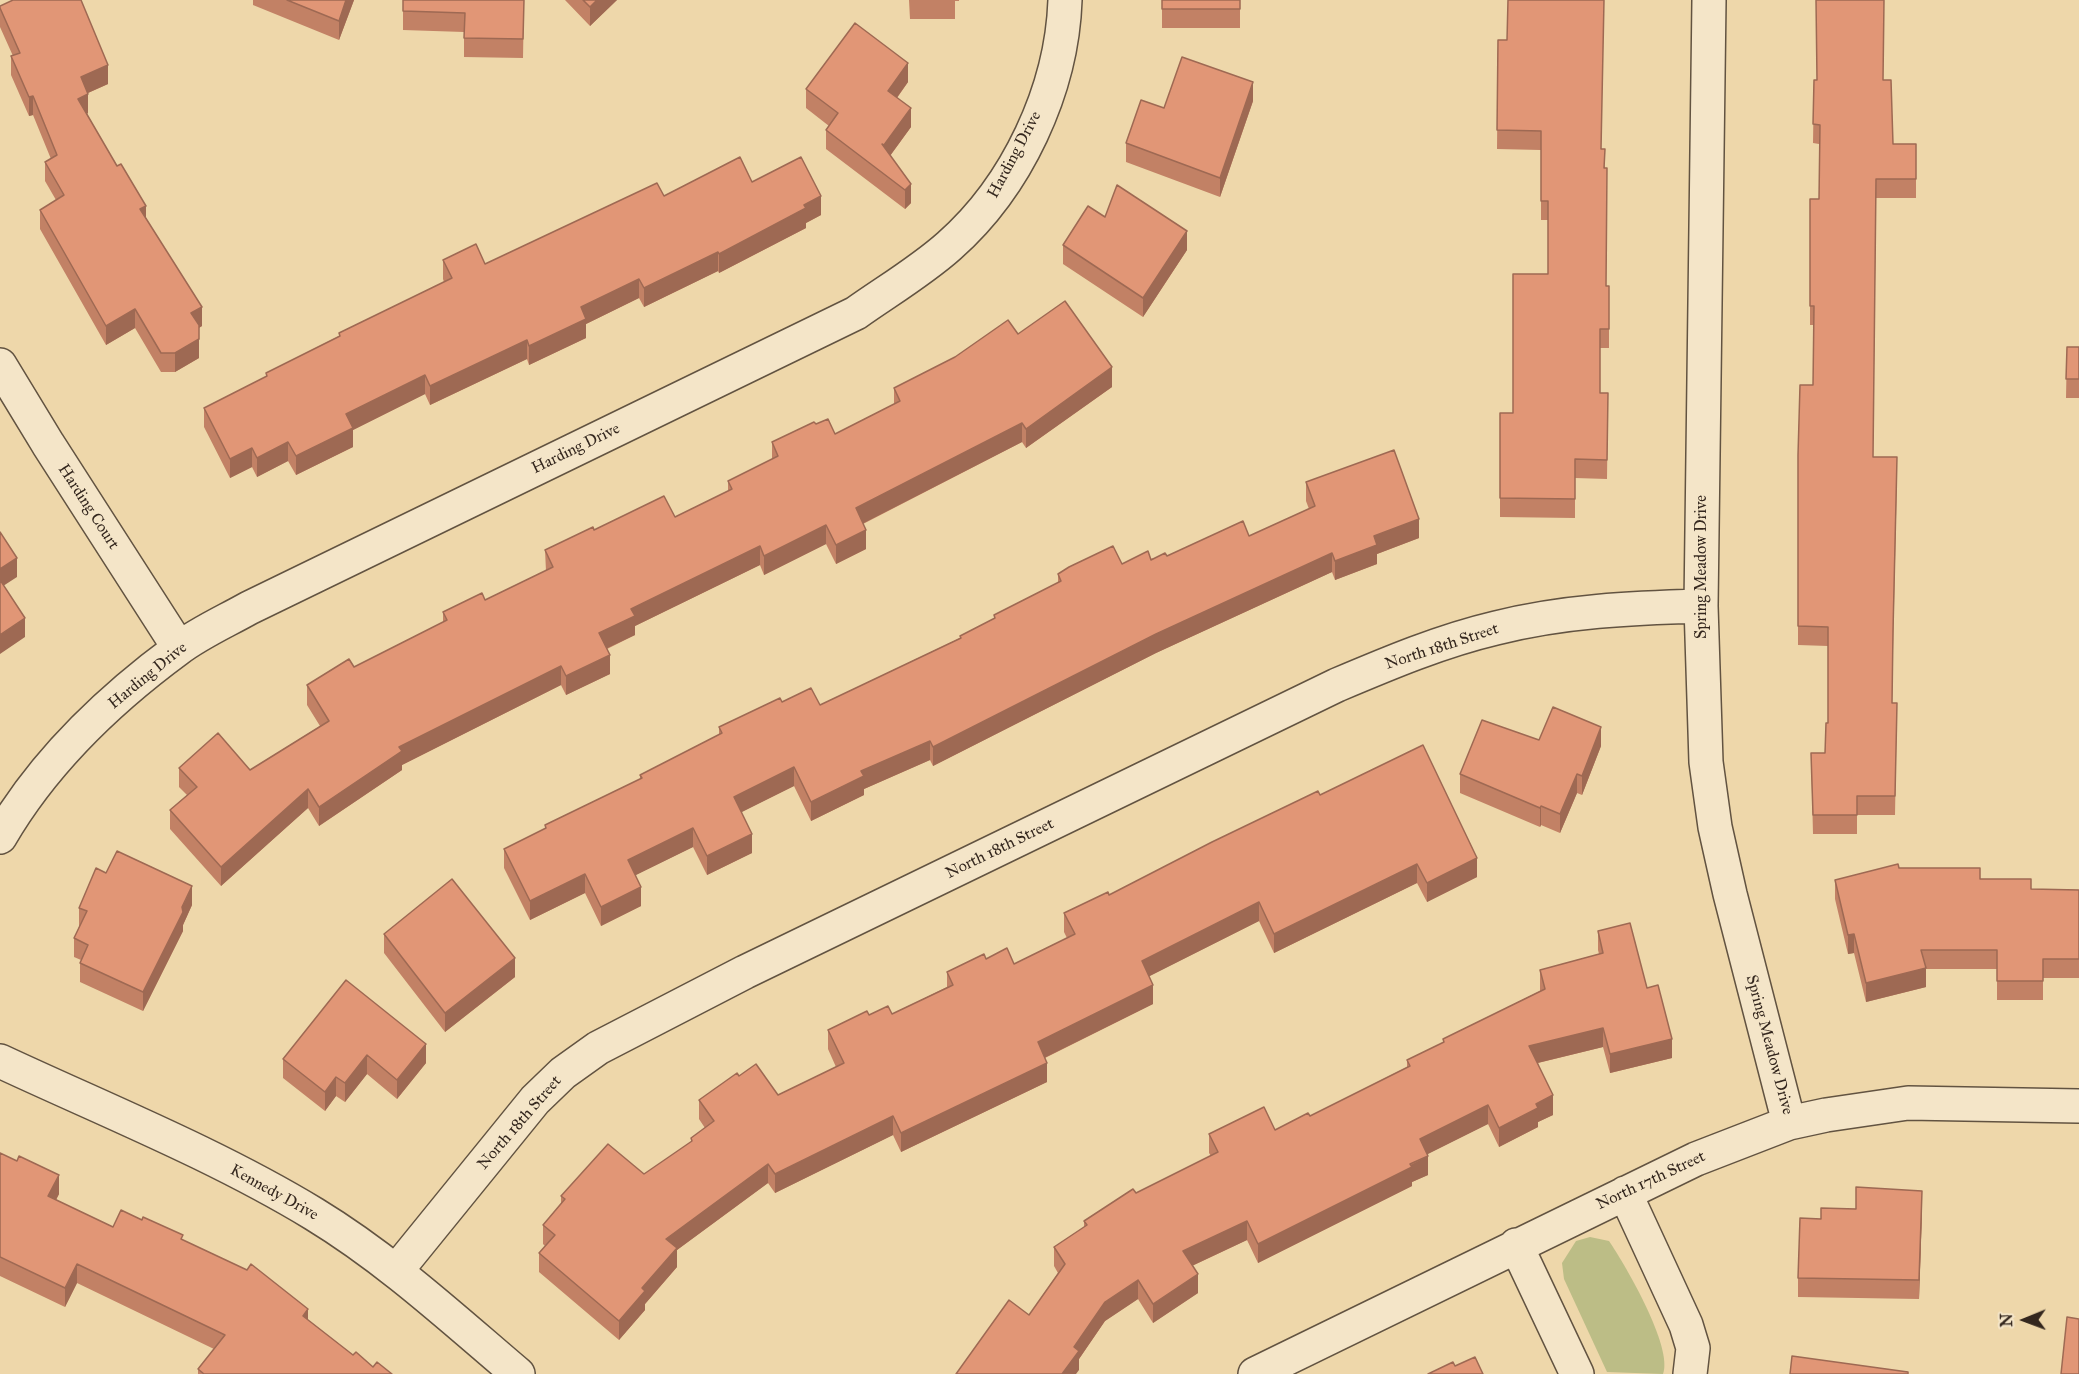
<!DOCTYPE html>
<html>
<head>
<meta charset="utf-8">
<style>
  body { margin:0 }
  #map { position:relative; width:2079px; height:1374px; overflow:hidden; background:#eed7aa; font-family:"IM FELL Great Primer",serif }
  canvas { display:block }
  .north { position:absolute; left:1995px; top:1290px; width:60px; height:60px; -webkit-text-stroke:4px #f4e5c8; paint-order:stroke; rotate:269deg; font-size:16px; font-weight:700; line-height:24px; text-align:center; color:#34271e }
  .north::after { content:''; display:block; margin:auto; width:21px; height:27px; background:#34271e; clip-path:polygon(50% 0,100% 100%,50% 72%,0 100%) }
</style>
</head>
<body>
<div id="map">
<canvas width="2079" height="1374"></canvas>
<div class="north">N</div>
</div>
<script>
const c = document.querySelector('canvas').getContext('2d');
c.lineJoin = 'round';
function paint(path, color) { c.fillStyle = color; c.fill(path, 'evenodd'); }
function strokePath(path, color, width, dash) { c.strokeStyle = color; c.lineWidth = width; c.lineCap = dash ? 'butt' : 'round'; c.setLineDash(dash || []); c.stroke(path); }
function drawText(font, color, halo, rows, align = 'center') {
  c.font = font + ' "IM FELL Great Primer",serif'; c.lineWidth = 5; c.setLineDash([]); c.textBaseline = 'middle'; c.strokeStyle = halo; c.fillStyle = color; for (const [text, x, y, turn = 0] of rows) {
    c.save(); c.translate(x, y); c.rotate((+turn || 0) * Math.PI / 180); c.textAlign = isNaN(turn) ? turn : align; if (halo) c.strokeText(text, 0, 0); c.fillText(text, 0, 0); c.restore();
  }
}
const green = new Path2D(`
  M1590 1237 1609 1241C1626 1266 1673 1347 1663 1374L1607 1372 1564 1279 1562 1263 1576 1241Z`);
const minor = new Path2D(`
  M1709 0 1701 606 1706 762 1715 827 1730 894 1789 1123
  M0 365 48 444 179 648
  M0 837C43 763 110 699 178 649 199 633 226 621 249 608L856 313C887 291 921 271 949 246 1017 186 1062 90 1065 0
  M0 1061C105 1110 215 1154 314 1214 388 1259 452 1318 518 1374
  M1625 1193 1686 1325 1693 1348 1690 1374
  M1516 1245 1577 1374
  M397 1270 535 1100 563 1073 598 1048 745 972 1337 685C1389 663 1441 641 1496 628 1563 611 1632 608 1701 606
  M1255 1374 1696 1159 1789 1123 1826 1115 1908 1103 2079 1106`);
const wall = new Path2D(`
  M253 0H354L339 40 253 5Z
  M403 0H524L523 58 464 57V32L403 30Z
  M565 0H617L590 26Z
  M909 0H959V1H955V19H910Z
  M1162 0H1240V28H1162Z
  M0 6 108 84 88 93V113L87 114 146 218 202 326 199 328V358L175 372H161L135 328 106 345 40 229V210L56 200 45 181V162L51 159 33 115 29 116 11 75V56H13L0 27Z
  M1498 40H1507L1601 149 1605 168 1606 286H1609V348H1600V393H1608L1607 479 1575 478V518L1500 517V413H1513L1548 274V220H1541V150L1497 149Z
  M1814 80H1883L1893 144H1916V198H1876L1873 457 1897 476 1893 650 1892 703H1897L1895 815H1857V834H1813L1811 753H1825L1828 723V646L1798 645V455L1813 385 1814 325H1810V199H1819V144L1813 143Z
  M908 82 897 98 911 127 890 156 911 184V203L905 209 826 149V130L829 126 806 108V89Z
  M1253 101 1220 197 1126 162V143L1164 108Z
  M752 182 821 215 806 223V228L719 273 718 271 644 307 639 298 586 324V338L529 365 527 359 430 405 425 394 353 430V447L296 475 288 461 257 477 252 467 230 478 204 427V408L266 377V373L339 336V333L444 282 443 279V260L485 264 664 196Z
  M1105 217 1187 250 1143 317 1063 264V245Z
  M1018 334 1112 387 1026 448 1022 442 863 524 866 549 836 564 826 544 764 575 760 565 635 626V635L607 649 610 674 566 695 561 685 402 765V770L319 826 308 808 221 886 170 829V810L187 795 179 787V768L250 770 320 726 307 705V685L354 667 443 622V612L485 600 546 571 545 550 594 530 675 517 728 491V481L772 459V442L816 424 835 434 894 404V388Z
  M2067 347H2079V398H2066Z
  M1306 482 1419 538 1377 554V564L1335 580 1332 572 1156 653 933 766 930 760 864 789V795L811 821 794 786 741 812 752 853 707 875 693 847 635 875 641 906 601 926 585 893 530 920 504 868V849L545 829V825L640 779V775L719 735V727L782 702 820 705 960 638V636L994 619V615L1058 583V574L1167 556 1249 536 1309 509 1306 501Z
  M1539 740 1601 746 1582 795 1577 793 1560 833 1541 825 1540 827 1460 793V774Z
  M1320 795 1477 877 1427 902 1417 883 1274 953 1259 921 1149 976 1153 1004 1045 1058 1047 1082 901 1152 893 1135 775 1193 768 1183 677 1250V1267L645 1304V1310L619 1340 539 1272V1253L545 1246 543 1244V1225L561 1204V1196L644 1174 691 1142V1138L705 1128 699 1119V1100L739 1076 778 1095 836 1067 828 1049V1030L869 1015 892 1014 947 987V972L986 959 1014 964 1067 938 1064 932V913L1109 895Z
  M1899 868 1980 879 2031 889 2079 890V978H2043V1000H1997V969H1926V987L1866 1002 1854 953 1848 954 1835 899V880Z
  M106 873 192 905 183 925V931L143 1011 80 982V963L81 960 74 957V938L79 927V908Z
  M1598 931 1647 988 1672 1058 1610 1073 1603 1047 1538 1063 1553 1115 1538 1122V1127L1499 1147 1488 1124 1427 1154 1428 1175 1412 1182V1186L1258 1263 1247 1240 1192 1266 1198 1293 1153 1323 1138 1299 1105 1321 1079 1359V1370L1029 1315 1058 1273 1054 1266V1247L1084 1227V1221L1136 1193 1211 1156 1209 1153V1134L1275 1130 1310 1116 1407 1067V1060L1443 1043V1039L1540 991V970L1599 954 1598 950Z
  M384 934 515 977 445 1032 384 953Z
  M346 980 426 1063 397 1099 367 1074 345 1102 336 1096 325 1111 283 1078V1059Z
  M0 1153 59 1194 56 1200 113 1227 183 1240 308 1320 353 1355 373 1367 392 1374H198V1369L214 1349 77 1283 65 1307 0 1276Z
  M1856 1209 1922 1210 1919 1299 1798 1297V1278L1821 1219Z`);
const shadedWall = new Path2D(`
  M346 0H354L339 40V21Z
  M597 0H617L590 26V7Z
  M908 63V82L888 110V91Z
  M108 65V84L81 96V77Z
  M1253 82V101L1220 197V178Z
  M88 94V113L78 118V99Z
  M33 96V115L29 116V97Z
  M911 108V127L884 164V145Z
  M911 184V203L905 209V190Z
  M821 196V215L806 223V228L719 273V254L804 205Z
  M146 206V225L140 209Z
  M1187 231V250L1143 317V298Z
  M718 252V271L644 307V288Z
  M639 279V298L586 324V338L529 365V346L581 307Z
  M202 307V326L191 332V313Z
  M135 309V328L106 345V326Z
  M199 339V358L175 372V353Z
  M527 340V359L430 405V386Z
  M1112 367V387L1026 448V429Z
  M425 375V394L353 430V447L296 475V456L346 414Z
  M1022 423V442L856 527V508Z
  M288 442V461L257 477V458Z
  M252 448V467L230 478V459Z
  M1419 519V538L1377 554V564L1335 580V561L1374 536Z
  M826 525V544L764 575V556Z
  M866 530V549L836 564V545Z
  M760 546V565L635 626V635L599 652V633L631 609Z
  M1332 553V572L1156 653 933 766V747L1156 634Z
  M17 558V577L0 588V569Z
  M25 618V637L0 654V635Z
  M610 655V674L566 695V676Z
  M561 666V685L402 765V770L319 826V807L399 747Z
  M1601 727V746L1582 795V776Z
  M930 741V760L864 789V795L811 821V802L861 771Z
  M794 767V786L734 816V797Z
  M1577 774V793L1560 833V814Z
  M308 789V808L221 886V867Z
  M1541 806V825L1540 827V808Z
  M693 828V847L628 879V860Z
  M752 834V853L707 875V856Z
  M1477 858V877L1427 902V883Z
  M1417 864V883L1274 953V934Z
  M585 874V893L530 920V901Z
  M192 886V905L183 925V931L143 1011V992Z
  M641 887V906L601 926V907Z
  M1259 902V921L1142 980V961Z
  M1854 934V953L1848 954V935Z
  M515 958V977L445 1032V1013Z
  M1926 968V987L1866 1002V983Z
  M1153 985V1004L1038 1061V1042Z
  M1603 1028V1047L1529 1065V1046Z
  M1672 1039V1058L1610 1073V1054Z
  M426 1044V1063L397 1099V1080Z
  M367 1055V1074L345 1102V1083Z
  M1047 1063V1082L901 1152V1133Z
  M336 1077V1096L325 1111V1092Z
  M1553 1095V1115L1538 1122V1127L1499 1147V1128L1536 1104Z
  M1488 1105V1124L1420 1158V1139Z
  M893 1116V1135L775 1193V1174Z
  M1428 1156V1175L1412 1182V1186L1258 1263V1244Z
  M768 1164V1183L677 1250V1267L645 1304V1310L619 1340V1321L642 1288 666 1239Z
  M59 1175V1194L48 1215V1196Z
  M1922 1191V1210L1919 1299V1280Z
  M1247 1221V1240L1183 1270V1251Z
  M77 1264V1283L65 1307V1288Z
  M1198 1274V1293L1153 1323V1304Z
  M1138 1280V1299L1105 1321 1079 1359V1370L1076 1374H1062L1074 1347 1105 1302Z
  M308 1309V1328L303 1316Z`);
const building = new Path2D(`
  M13 0H81L108 65 81 77 88 94 78 99 117 166 121 164 146 206 140 209 202 307 191 313 199 325V339L175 353H161L135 309 106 326 40 210 64 195 45 162 57 155 33 96 29 97 11 56 20 53 0 8V6Z
  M287 0H346L339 21Z
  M403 0H524L523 39 464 38 465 13 403 11Z
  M583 0H597L590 7Z
  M1162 0H1240V9H1162Z
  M1508 0H1604L1601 149H1605L1604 168H1607L1606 286H1609V329H1600V393H1608L1607 460 1575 459V499L1500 498V413H1513V274H1548V201H1541V131L1497 130 1498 40H1507Z
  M1816 0H1884L1883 80H1891L1893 144H1916V179H1876L1873 457H1897L1893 631 1892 703H1897L1895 796H1857V815H1813L1811 753H1825L1826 723H1828V627L1798 626V455L1800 385H1813L1814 306H1810V199H1819L1820 125 1813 124 1814 80H1817Z
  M855 23 908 63 888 91 911 108 884 145 882 144 911 184 905 190 826 130 838 113 806 89Z
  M1182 57 1253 82 1220 178 1126 143 1141 100 1164 108Z
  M740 157 752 182 801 157 821 196 804 205 806 208 719 254 718 252 644 288 639 279 581 307 586 319 529 346 527 340 430 386 425 375 346 414 353 428 296 456 288 442 257 458 252 448 230 459 204 408 267 376 266 373 340 336 339 333 452 278 443 260 476 244 485 264 657 183 664 196Z
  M1117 185 1187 231 1143 298 1063 245 1088 206 1105 217Z
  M1065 301 1112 367 1026 429 1022 423 856 508 866 530 836 545 826 525 764 556 760 546 631 609 635 616 599 633 610 655 566 676 561 666 399 747 402 751 319 807 308 789 221 867 170 810 197 787 179 768 218 733 250 770 329 721 307 685 349 659 354 667 447 620 443 612 482 593 485 600 553 567 545 550 593 527 594 530 664 496 675 517 732 489 728 481 778 456 772 442 814 422 816 424 828 419 835 434 900 401 894 388 955 357 1008 320 1018 334Z
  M2067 347H2079V379H2066Z
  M1394 450 1419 519 1374 536 1377 545 1335 561 1332 553 1156 634 933 747 930 741 861 771 864 776 811 802 794 767 734 797 752 834 707 856 693 828 628 860 641 887 601 907 585 874 530 901 504 849 546 828 545 825 642 778 640 775 722 733 719 727 780 698 782 702 811 688 820 705 961 638 960 636 995 618 994 615 1061 581 1058 574 1069 567 1113 546 1122 564 1148 551 1151 560 1165 553 1167 556 1243 521 1249 536 1315 506 1306 482Z
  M0 532 17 558 0 569Z
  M0 580 25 618 0 635Z
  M1553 707 1601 727 1582 776 1577 774 1560 814 1541 806 1540 808 1460 774 1482 720 1539 740Z
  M1423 745 1477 858 1427 883 1417 864 1274 934 1259 902 1142 961 1153 985 1038 1042 1047 1063 901 1133 893 1116 775 1174 768 1164 666 1239 677 1248 642 1288 645 1291 619 1321 539 1253 555 1235 543 1225 565 1199 561 1196 608 1144 644 1174 692 1141 691 1138 714 1121 699 1100 737 1073 739 1076 756 1064 778 1095 844 1063 828 1030 867 1011 869 1015 888 1006 892 1014 953 985 947 972 984 954 986 959 1007 948 1014 964 1075 934 1064 913 1108 892 1109 895 1212 842 1318 791 1320 795Z
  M117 851 192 886 182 907 183 912 143 992 80 963 88 945 74 938 87 911 79 908 96 868 106 873Z
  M1898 864 1899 868H1980V879H2031V889L2079 890V959H2043V981H1997V950H1921L1926 968 1866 983 1854 934 1848 935 1835 880Z
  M452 879 515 958 445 1013 384 934Z
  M1630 923 1647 988 1658 985 1672 1039 1610 1054 1603 1028 1529 1046 1553 1095 1536 1104 1538 1108 1499 1128 1488 1105 1420 1139 1428 1156 1410 1164 1412 1167 1258 1244 1247 1221 1183 1251 1198 1274 1153 1304 1138 1280 1105 1302 1074 1347 1079 1351 1062 1374H956L1009 1300 1029 1315 1065 1264 1054 1247 1087 1225 1084 1221 1133 1189 1136 1193 1218 1152 1209 1134 1264 1107 1275 1130 1308 1113 1310 1116 1410 1066 1407 1060 1444 1042 1443 1039 1545 989 1540 970 1603 953 1598 931Z
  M346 980 426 1044 397 1080 367 1055 345 1083 336 1077 325 1092 283 1059Z
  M0 1153 17 1161 19 1156 59 1175 48 1196 113 1227 121 1210 142 1220 143 1217 183 1235 181 1239 247 1270 251 1264 308 1309 303 1316 353 1355 356 1352 373 1367 377 1362 392 1374H204L198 1369 225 1335 77 1264 65 1288 0 1257Z
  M1856 1187 1922 1191 1919 1280 1798 1278 1800 1218 1821 1219V1208L1856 1209Z
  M2067 1317 2079 1319V1374H2061Z
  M1792 1356 1908 1372V1374H1790Z
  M1475 1357 1483 1374H1428L1453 1362 1455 1366Z`);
const streetNames = [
  ["Harding Drive",1015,155,-62],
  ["Harding Drive",576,449,-26],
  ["Harding Court",88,507,57],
  ["Spring Meadow Drive",1702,567,-90],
  ["North 18th Street",1442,647,-18],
  ["Harding Drive",148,676,-39],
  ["North 18th Street",1000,849,-26],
  ["Spring Meadow Drive",1769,1045,75],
  ["North 18th Street",520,1123,-49],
  ["North 17th Street",1651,1181,-25],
  ["Kennedy Drive",274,1193,29]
];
paint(green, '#bcbd86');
strokePath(minor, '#625341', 36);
strokePath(minor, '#f4e5c8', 33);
paint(wall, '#c28165');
paint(shadedWall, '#9e6953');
paint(building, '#e19676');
strokePath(building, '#9e6953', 1.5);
drawText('16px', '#34271e', '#f4e5c8', streetNames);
</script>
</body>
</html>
